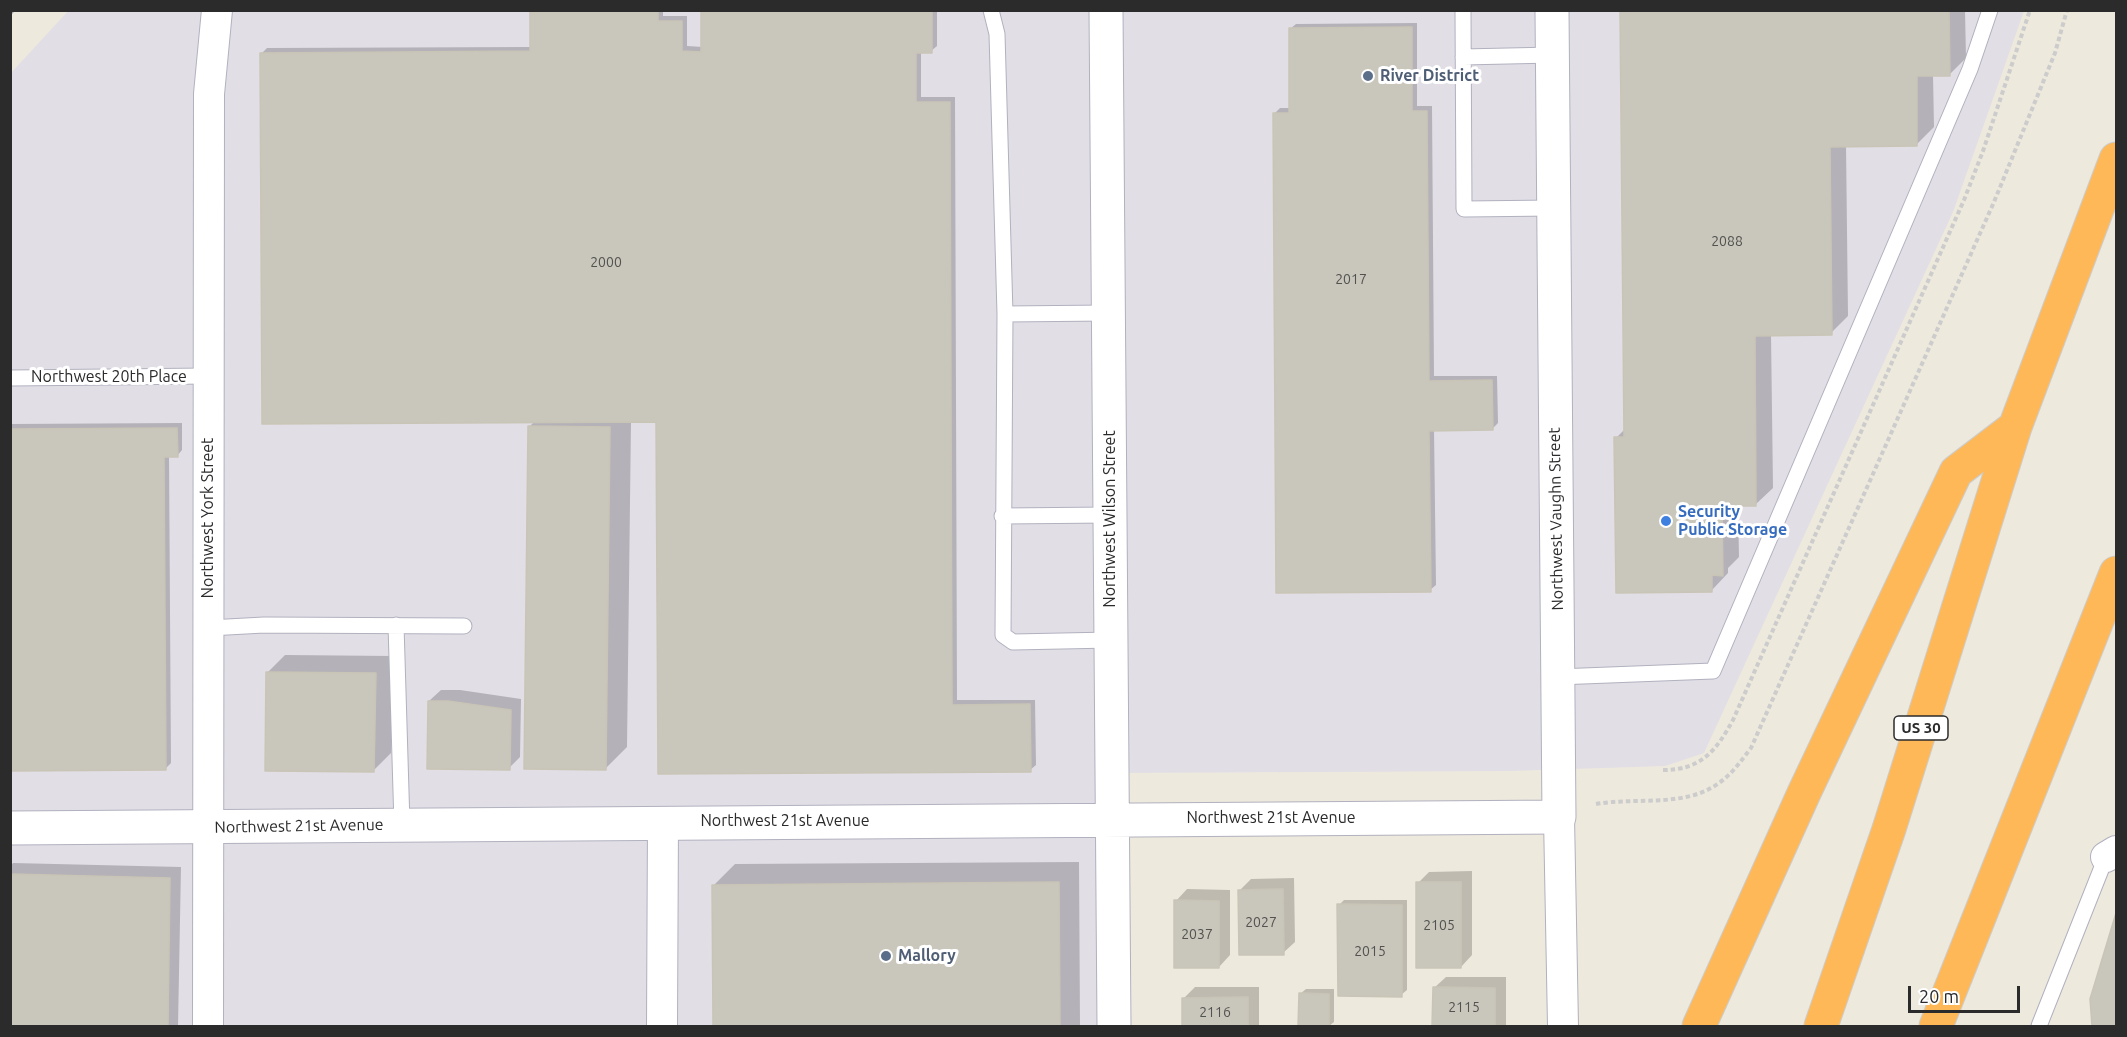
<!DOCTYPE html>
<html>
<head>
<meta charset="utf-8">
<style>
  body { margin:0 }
  #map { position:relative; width:2127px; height:1037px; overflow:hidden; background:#eee9dd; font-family:Ubuntu,sans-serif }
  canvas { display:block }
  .frame { position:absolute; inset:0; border:12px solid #2b2b2b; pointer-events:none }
  .scale { position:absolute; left:1908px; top:986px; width:112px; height:27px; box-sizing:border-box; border:3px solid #2b2b2b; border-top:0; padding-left:8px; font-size:18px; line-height:21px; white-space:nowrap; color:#2b2b2b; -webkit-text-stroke:4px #fff; paint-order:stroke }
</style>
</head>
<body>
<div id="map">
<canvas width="2127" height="1037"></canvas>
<div class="frame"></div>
<div class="scale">20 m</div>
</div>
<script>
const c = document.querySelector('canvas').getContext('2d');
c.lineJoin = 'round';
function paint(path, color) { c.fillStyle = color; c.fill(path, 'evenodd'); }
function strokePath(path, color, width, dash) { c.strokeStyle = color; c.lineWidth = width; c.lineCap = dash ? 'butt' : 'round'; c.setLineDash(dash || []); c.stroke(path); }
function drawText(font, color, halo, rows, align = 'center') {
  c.font = font + ' Ubuntu,sans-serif'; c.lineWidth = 6; c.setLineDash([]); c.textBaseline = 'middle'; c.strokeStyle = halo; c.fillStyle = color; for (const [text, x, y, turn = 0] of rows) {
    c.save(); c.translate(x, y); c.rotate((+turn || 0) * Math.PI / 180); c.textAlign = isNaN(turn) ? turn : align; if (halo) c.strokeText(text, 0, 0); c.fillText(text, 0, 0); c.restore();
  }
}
const industrial = new Path2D(`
  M69 10 2024 11 1953 212 1704 753 1665 766 1509 771 1111 773 1112 1026H11L10 74Z`);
const shadow = new Path2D(`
  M532 10H663V16H687V46L703 47V10H937V46L931 51H921V97H955L957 700H1035L1036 765 1030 770 659 772 658 420H631L627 747 606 768 530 426 535 421 262 53 267 48 532 47Z
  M1622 10H1965L1966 58 1949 75H1933L1934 127 1917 144 1846 145 1848 316 1831 333 1771 334 1773 488 1756 504 1738 505 1739 557 1728 568V573L1712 590 1616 438 1626 428Z
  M1417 23V106H1432L1434 376H1497L1498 423 1492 429H1434L1436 585 1430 590 1274 114 1280 108H1290V29L1296 24Z
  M182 423V450L177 456H169L171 763 165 769 10 770V424Z
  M285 655 392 656 391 753 374 770 268 672Z
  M441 690H460L521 699 520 757 509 768 429 701Z
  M1079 862 1080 1026H714L713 886 735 864Z
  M13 863 181 867 178 1026H10V866Z
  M1472 871V955L1461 967 1418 883 1429 872Z
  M1294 878 1295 942 1283 953 1240 890 1251 879Z
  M1187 889 1230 890V955L1219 967 1176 901Z
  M1344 900H1407V990L1401 995 1339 905Z
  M2116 918V1026H2092V1000Z
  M1446 977H1506V1026H1434V988Z
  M1195 987H1259V1026H1184V998Z
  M1306 989H1334V1022L1329 1026H1300V994Z`);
const building = new Path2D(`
  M530 10H658V21H682V51L701 52V10H932V53H916V102H950L952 705 1030 704 1031 772 658 774 656 422 262 424 260 53 530 51Z
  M1620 10H1949L1950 76H1917V146L1830 147 1832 335 1755 336 1756 506H1722L1723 576 1712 575V592L1616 593 1614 437H1624Z
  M1412 27V111H1427L1429 381 1492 380 1493 430 1429 431 1431 592 1276 593 1273 113H1289V28Z
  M528 426 610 427 606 770 524 769Z
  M177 428 178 457H164L166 770 10 771V429Z
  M266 672 376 673 374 772 265 771Z
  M428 701H448L511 710 510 770 427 769Z
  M10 874 170 878 168 1026H10Z
  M1059 882 1060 1026H713L712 885Z
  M1416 882H1461V968H1416Z
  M1283 889 1284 955H1239L1238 890Z
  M1174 900 1219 901V968H1174Z
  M1337 904 1402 905V997L1338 996Z
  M2116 913V1026H2092L2090 999Z
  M1433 987 1495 988V1026H1432Z
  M1299 993 1329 994V1026H1298Z
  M1248 997V1026H1182V998Z`);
const path = new Path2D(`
  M1663 770C1701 770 1716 751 1733 720L1964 200 1983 151 2030 10
  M1596 804C1635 797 1685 808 1719 783 1732 774 1741 761 1751 748L1994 202 2055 53 2067 10`);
const service = new Path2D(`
  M991 10 997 34 1005 314 1003 635 1013 642 1111 640
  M1463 11 1464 209 1554 208
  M1463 57 1553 55
  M1005 314 1108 313
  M10 378 208 376
  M1002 516 1110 515
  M396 625 402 825
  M209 628 264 625 464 626
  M1557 677 1713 671 1970 69 1990 10
  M2039 1026 2106 857`);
const minor = new Path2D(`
  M1559 817 1563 1026
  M2106 857 2116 851
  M208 1026 209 94 217 10
  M662 1026 663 822`);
const tertiary = new Path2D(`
  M1106 10 1114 1026
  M10 828 1559 817 1552 10`);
const motorway = new Path2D(`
  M1699 1026 1804 793 1956 472 2015 427
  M1821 1026 1889 829 2015 427 2116 159
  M1936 1026 2116 573`);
const rail = new Path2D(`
  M10 11 11 10`);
const markers = [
  [1368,76,6,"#5c6f8a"],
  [1666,521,6,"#3f7fe0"],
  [886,956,6,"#5c6f8a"]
];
const numberNames = [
  ["2088",1727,241],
  ["2000",606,262],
  ["2017",1351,279],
  ["2027",1261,922],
  ["2105",1439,925],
  ["2037",1197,934],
  ["2015",1370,951],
  ["2115",1464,1007],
  ["2116",1215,1012]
];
const shields = [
  [1921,728,54]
];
const shieldNames = [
  ["US 30",1921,728]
];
const serviceNames = [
  ["River District",1380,76],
  ["Mallory",898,956]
];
const streetNames = [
  ["Northwest 20th Place",109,377],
  ["Northwest York Street",208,518,-90],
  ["Northwest Wilson Street",1110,519,-90],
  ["Northwest Vaughn Street",1556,519,-91],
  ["Northwest 21st Avenue",1271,818],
  ["Northwest 21st Avenue",785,821],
  ["Northwest 21st Avenue",299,826,-1]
];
const shopNames = [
  ["Security",1678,512],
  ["Public Storage",1678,530]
];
paint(industrial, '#e1dee6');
paint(shadow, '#0003');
paint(building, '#c9c6bc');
strokePath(building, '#c9c5b6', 1.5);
strokePath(service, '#b1b1bf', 17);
strokePath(minor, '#b1b1bf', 32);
strokePath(tertiary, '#b1b1bf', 35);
strokePath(motorway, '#ccc', 35);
strokePath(path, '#ccc', 4, [4.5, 3]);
strokePath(service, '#fff', 15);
strokePath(minor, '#fff', 30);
strokePath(tertiary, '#fff', 33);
strokePath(motorway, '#ffb857', 33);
strokePath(rail, '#9f9fb6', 7);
strokePath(rail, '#fff', 4.5, [14]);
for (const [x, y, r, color] of markers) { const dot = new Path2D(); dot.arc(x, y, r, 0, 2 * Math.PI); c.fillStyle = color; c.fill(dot); strokePath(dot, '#fff', 2); }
drawText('14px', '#52524f', null, numberNames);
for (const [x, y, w] of shields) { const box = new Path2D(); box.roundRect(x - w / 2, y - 12, w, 24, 4.5); c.fillStyle = '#fff'; c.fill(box); strokePath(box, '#2b2b2b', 1.5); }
drawText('bold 15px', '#2b2b2b', null, shieldNames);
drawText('bold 16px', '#4e5e75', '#fff', serviceNames, 'left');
drawText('16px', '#2b2b2b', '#fff', streetNames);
drawText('bold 16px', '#366cbe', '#fff', shopNames, 'left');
</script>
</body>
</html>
